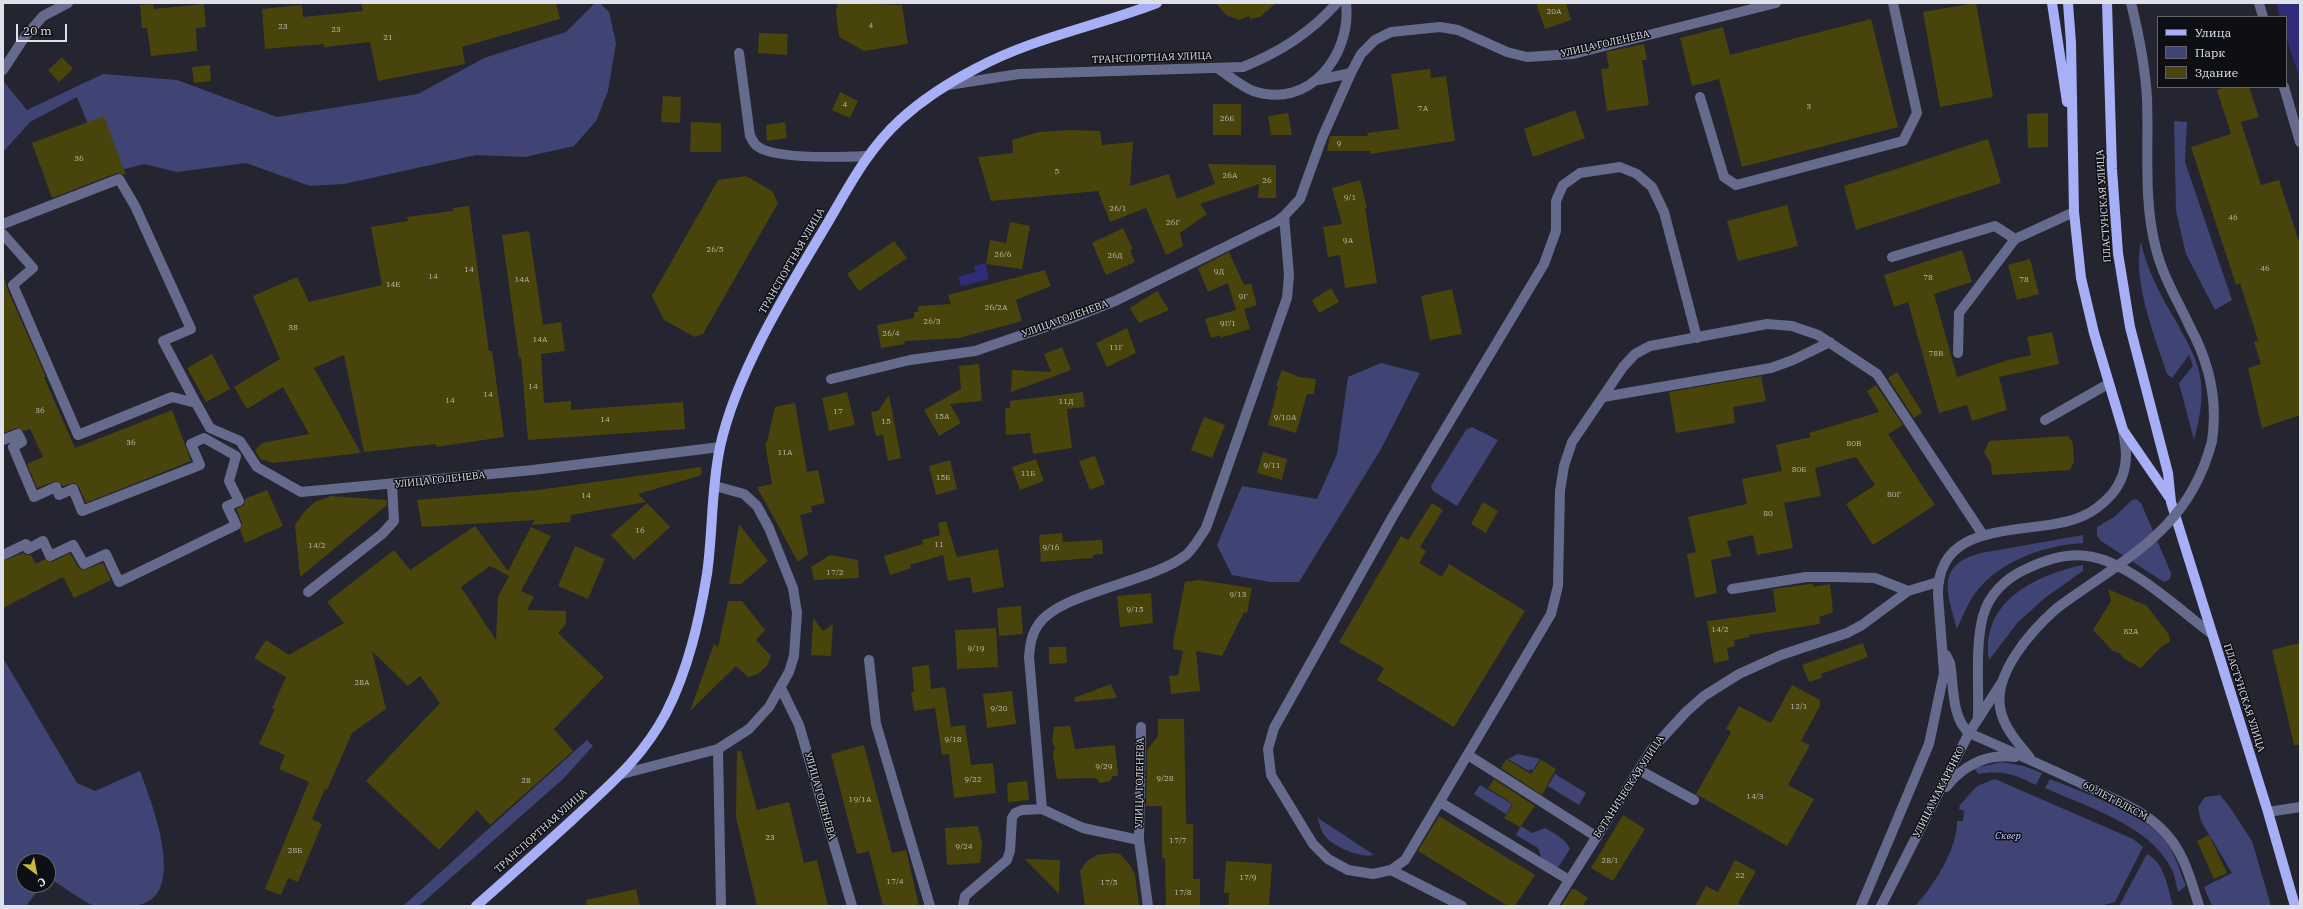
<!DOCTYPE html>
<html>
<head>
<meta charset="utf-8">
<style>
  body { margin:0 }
  #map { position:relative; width:2303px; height:909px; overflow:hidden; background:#242530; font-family:"IBM Plex Serif",serif }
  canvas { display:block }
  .frame { position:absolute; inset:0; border:4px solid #dfe1e8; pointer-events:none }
  .legend { position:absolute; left:2157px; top:16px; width:130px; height:72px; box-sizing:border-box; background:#0e0f14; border:1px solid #626369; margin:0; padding:5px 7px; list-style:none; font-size:12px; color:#dfe1e8 }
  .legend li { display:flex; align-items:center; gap:8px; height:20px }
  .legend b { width:20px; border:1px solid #626369 }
  .north { position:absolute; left:16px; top:853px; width:40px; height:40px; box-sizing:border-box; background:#0e0f14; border:1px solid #626369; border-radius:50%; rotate:148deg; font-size:11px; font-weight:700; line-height:16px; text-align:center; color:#dfe1e8 }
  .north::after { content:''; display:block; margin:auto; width:14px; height:18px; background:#c8bb3b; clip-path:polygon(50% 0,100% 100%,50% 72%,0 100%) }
  .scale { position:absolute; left:16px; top:24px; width:51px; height:18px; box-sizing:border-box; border:2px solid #dfe1e8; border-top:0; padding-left:5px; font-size:12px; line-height:14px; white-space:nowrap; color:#dfe1e8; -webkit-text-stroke:3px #0e0f14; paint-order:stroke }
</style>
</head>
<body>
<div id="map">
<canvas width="2303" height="909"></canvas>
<div class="frame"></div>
<ul class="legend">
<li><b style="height:5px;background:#a7aff7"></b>Улица</li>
<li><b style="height:11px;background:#404474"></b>Парк</li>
<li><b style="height:11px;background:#49440b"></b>Здание</li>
</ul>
<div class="north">С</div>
<div class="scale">20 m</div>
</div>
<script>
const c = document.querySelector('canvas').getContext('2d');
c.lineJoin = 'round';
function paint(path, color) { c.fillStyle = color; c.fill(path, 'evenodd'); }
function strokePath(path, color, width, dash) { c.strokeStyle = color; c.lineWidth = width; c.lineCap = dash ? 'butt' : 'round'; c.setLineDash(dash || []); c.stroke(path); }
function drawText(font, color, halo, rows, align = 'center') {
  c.font = font + ' "IBM Plex Serif",serif'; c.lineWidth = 3; c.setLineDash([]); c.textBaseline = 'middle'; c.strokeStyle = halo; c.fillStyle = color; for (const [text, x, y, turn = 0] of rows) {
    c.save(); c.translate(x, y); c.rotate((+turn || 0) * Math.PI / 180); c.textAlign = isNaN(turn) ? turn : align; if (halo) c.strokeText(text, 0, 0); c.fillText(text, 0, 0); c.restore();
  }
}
const green = new Path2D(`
  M595 3H600L609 12 616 43 608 91 596 121 574 146 525 157 476 155 344 184 310 186 246 163 177 172 144 164 117 171 103 161 77 97 30 122 3 152 4 82 27 110 103 74 177 80 277 117 418 94 484 58 566 32Z
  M2174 121 2187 122 2185 162 2232 300 2215 310 2186 254 2176 211Z
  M2141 242C2147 271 2162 298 2177 323 2187 342 2199 361 2201 382 2203 402 2199 421 2194 440L2179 383 2193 366 2189 355 2172 378 2167 374C2155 337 2132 281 2141 242Z
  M1381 363 1420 373 1381 449 1299 582H1270L1232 575 1217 545 1242 486 1317 499 1337 454 1348 377Z
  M1472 427 1498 440 1457 506 1433 491 1431 486 1466 430Z
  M2136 499 2141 503 2171 573 2170 579 2164 582 2101 541 2097 536V527L2114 517 2132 500Z
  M2083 535V543C2048 545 2008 558 1983 584 1970 597 1964 613 1957 629 1948 594 1934 565 1981 553Z
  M2083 565V571L2046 597 2018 622 1989 660C1980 602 2035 575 2083 565Z
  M3 658 77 783 95 791 140 771C152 804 193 906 129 906 119 906 101 909 92 905 79 899 62 885 48 878V861H24V885H42L26 906H3Z
  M587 740 593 746 563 779 419 906H403Z
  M1518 754 1540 759 1533 770 1530 769 1529 771 1508 759Z
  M2002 762 2024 766 2042 773 2036 785C2014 774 2003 770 1978 774L1974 768Z
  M1555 774 1586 793 1579 805 1548 786Z
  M1995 779 2133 839 2143 847 2115 902 2101 906H1915C1933 887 1958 848 1957 821H1963L1964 811 1959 809 1960 805 1977 786Z
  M2050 779C2080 791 2150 816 2167 843 2176 856 2180 872 2186 886L2178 892C2176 884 2175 875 2171 868 2149 825 2087 807 2045 788Z
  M1480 785 1512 804 1506 814 1474 794Z
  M2220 795 2229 806 2252 841 2271 906H2212L2204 887 2232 873 2201 821 2198 807 2205 797Z
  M1318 818 1374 855C1360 858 1334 847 1325 836 1321 831 1319 824 1318 818Z
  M1521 826 1532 833 1545 828C1555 834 1565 838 1570 849L1557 869 1543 862 1538 848 1516 835Z
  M2147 854C2165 863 2168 889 2173 906H2119Z`);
const water = new Path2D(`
  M2276 3H2300V79L2286 37V17H2280Z
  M985 263 989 279 961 286 958 277 975 272 974 266Z`);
const building = new Path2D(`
  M361 3H556L560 19 462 47 465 64 378 81 370 42 324 47V44L265 49 262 9 302 5 303 17 363 11Z
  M838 3 902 5 908 44 864 51 839 37 836 11Z
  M1216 3H1276L1260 17 1250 19 1249 16 1239 20 1226 15Z
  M1536 3H1566L1571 20 1545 29Z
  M1976 3 1993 97 1940 107 1923 12Z
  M153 4 154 9 204 4 206 27 196 28 197 51 151 56 147 28H142L140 5Z
  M1871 19 1898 127 1742 167 1719 79 1692 86 1680 38 1723 27 1730 55Z
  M759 33 788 34 787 55 758 53Z
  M1644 44 1647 60H1642L1649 105 1607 111 1601 69 1609 68 1606 52Z
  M62 57 73 69 59 82 48 70Z
  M210 65 211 81 194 83 192 67Z
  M1430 69 1431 78 1446 76 1455 141 1370 154V151H1327L1330 136H1368L1367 133 1399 129 1391 74Z
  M2226 87H2249L2259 117 2241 122 2261 185 2279 180 2300 245V415L2262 428 2248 368 2261 364 2254 342 2258 340 2240 283 2236 285 2191 147 2231 134 2217 90Z
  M840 92 858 101 850 118 832 110Z
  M663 96 681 97 680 123 661 122Z
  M1213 104H1241V135H1213Z
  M1575 110 1585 138 1533 157 1524 129Z
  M1288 113 1292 135H1271L1268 116Z
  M2048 113V147L2028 148 2027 114Z
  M104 116 126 175 117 173 52 198 32 143Z
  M691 122 721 123V152H690Z
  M785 122 787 138 767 141 766 125Z
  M1070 130 1100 131 1102 145 1133 142 1130 186 1169 174 1177 199 1215 184 1208 164 1276 165V198H1258L1259 184 1200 204 1207 214 1180 233 1183 246 1166 255 1146 208 1110 222 1098 191 991 201 978 157 1013 153 1012 140 1039 132Z
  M1988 139 2001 183 1856 230 1844 186Z
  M746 176 772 191 778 203 703 334 695 337 664 320 652 296 718 180Z
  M1360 180 1367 208H1365L1377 283 1345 288 1340 255 1328 257 1323 227 1342 224 1332 188Z
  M1787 205 1798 246 1738 261 1727 221Z
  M469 206 489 351H492L504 437 436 447V444L364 452 344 355 314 368 361 453 273 463 260 459 255 450 262 443 309 434 283 387 247 409 234 387 280 359 253 296 297 277 309 302 382 285 371 227 408 221 407 217 453 211V208Z
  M1010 222 1030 226 1022 269 986 264 990 240 1006 243Z
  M1123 228 1133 249 1130 250 1135 262 1106 275 1092 243Z
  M529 231 543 325 561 322 565 351 541 354 544 403 571 401V410L683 402 685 429 528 440 521 357 519 358 502 235Z
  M894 241 907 258 859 291 847 274Z
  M1962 250 1972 282 1934 294 1957 377 2008 360 2031 355 2027 337 2052 332 2059 364 1999 377 2007 410 1972 421 1967 405 1939 413 1908 302 1894 307 1884 275Z
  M1229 252 1244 285 1251 283 1257 305 1244 309 1250 329 1220 338V335L1211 338 1205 319 1236 310 1228 283 1208 292 1198 268Z
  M2030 259 2039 294 2017 300 2008 265Z
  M1045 270 1051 286 1016 300 1022 321 959 338 904 341 905 344 881 348 877 325 914 318V312H918V306L951 304 948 295Z
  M3 273 7 288 46 377H44L75 448 172 410 191 461 86 503 79 487 74 483 63 486 56 481 37 488 27 464 43 457 30 429 24 431 16 428 3 433Z
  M1331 288 1339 302 1319 313 1312 300Z
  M1452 289 1462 334 1430 340 1421 296Z
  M1157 291 1169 310 1139 323 1130 308Z
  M1127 328 1136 353 1107 367 1096 343Z
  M1062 347 1071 370 1011 392 1012 370 1051 372 1044 354Z
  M212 354 230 389 206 402 187 368Z
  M979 364 982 401 950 404 961 423 939 436 924 410 961 389 959 366Z
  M1282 370 1299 377 1316 379 1314 394H1307L1296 433 1268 425 1278 387 1276 386Z
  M1897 372 1922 412 1914 418 1888 378Z
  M1761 376 1766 401 1733 407 1735 423 1676 433 1669 392Z
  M1876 385 1903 425 1888 434 1935 505 1873 545 1846 504 1875 485 1856 457 1815 468 1821 496 1784 503 1793 548 1757 555 1753 535 1727 541 1731 556 1711 560 1717 593 1695 598 1687 554 1696 552 1688 517 1747 504 1742 479 1782 471 1776 445 1811 437 1809 433 1879 412 1867 391Z
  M847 392 855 425 829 431 822 398Z
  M1083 392 1085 407 1067 409 1072 448 1033 454 1030 433 1006 435 1005 408H1010V401Z
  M889 395 901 458 888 461 883 435 876 436 871 412 878 411Z
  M795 403 807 472 818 470 825 503 811 506 812 512 800 515 808 554 798 562 757 487 772 484 765 443 767 442 775 407Z
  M1204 417 1225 425 1212 458 1191 450Z
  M2068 436 2073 443 2074 462 2070 470 1992 475 1991 464 1984 452 1989 441Z
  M1263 452 1287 459 1282 480 1257 473Z
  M1095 456 1105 484 1090 490 1079 461Z
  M1036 459 1044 481 1020 490 1012 467Z
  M950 460 957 489 936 495 929 466Z
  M701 467 702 475 638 494 646 502 571 515 570 522 532 525 535 520 422 527 417 500 538 490Z
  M267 490 283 526 245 543 240 530 242 523 236 509 244 505 245 499Z
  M331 496 386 500 387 505 300 577 295 525 304 512 315 502Z
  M1483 502 1498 511 1486 533 1471 524Z
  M647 503 670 527 634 560 611 535Z
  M1432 503 1443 510 1420 547 1426 551 1419 563 1442 577 1449 564 1525 611 1454 727 1377 680 1384 668 1339 642 1401 536 1408 540Z
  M946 521 957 557 998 549 1004 587 973 593 970 577 948 581 943 555 910 565 911 568 890 575 884 556 923 544 922 540 940 535 938 523Z
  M739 524 768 561 741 584H729Z
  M475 526 508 571 531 527 551 536 521 591 534 597 527 610 566 611V624L558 633 604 677 554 729 573 751 490 825 477 810 439 850 366 781 440 703 420 676 408 686 372 651 386 709 352 733 327 790 325 789 312 819 322 824 298 882 288 878 281 895 265 889 309 782 279 769 285 755 259 744 275 709 272 708 286 677 254 658 266 640 289 655 344 623 327 602 394 550 410 570ZM490 566 509 576 498 597 496 640 461 587Z
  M1062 533 1063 542 1102 540 1103 554 1093 555V558L1041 562 1039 535Z
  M575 546 605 559 588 599 558 586Z
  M23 553 27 555H31L36 564 45 559 52 562 70 553 78 567 83 570 103 563 111 580 74 598 63 577 3 608V561Z
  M830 555 858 560 859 578 814 580 811 567Z
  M1199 580 1252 588 1247 613 1244 612 1222 656 1196 651 1200 691 1171 694 1169 676 1178 675 1183 651 1173 649V643L1185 582Z
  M1810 584H1813V587L1830 584 1833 612 1819 617 1820 624 1749 635 1750 637 1734 640 1735 646 1727 648 1729 660 1714 663 1707 621 1776 612 1773 589Z
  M2108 589 2147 606 2169 635 2170 642 2162 646 2141 668 2123 658 2120 653 2113 651 2093 630 2111 601Z
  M1151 593 1153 623 1120 627 1117 596Z
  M728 601H742L765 630 756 640 771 656 767 666 758 674 748 677 736 666 690 711 714 644 718 647Z
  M1021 606 1023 634 999 636 997 608Z
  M813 618 823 631 833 624 831 656 811 655Z
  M996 628 998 667 957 669 955 630Z
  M1863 643 1868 657 1821 674 1822 678 1809 682 1802 665Z
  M2300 643V745H2294L2272 650Z
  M1049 647H1066L1067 663 1049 664Z
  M929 665 931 689 945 687 951 727 965 725 971 765 993 763 996 793 954 798 949 754 942 755 935 708 914 711 911 692H914L912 667Z
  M1111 684 1117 698 1075 702 1074 698Z
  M1792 685 1820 700V706L1801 741 1810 745 1788 785 1814 799 1787 846 1696 794 1731 732 1726 729 1739 706 1771 723Z
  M1012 691 1016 724 987 728 983 694Z
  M1158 719H1184L1186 824H1193V879H1200V906H1166L1165 858H1162V806H1146L1147 750 1158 736Z
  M1070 726 1075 749 1115 745 1118 776H1113L1110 781 1100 783 1097 779 1093 778 1057 779 1053 754 1055 748 1052 741 1054 727Z
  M864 745 892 853 906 850 919 906H883L869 851 857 854 831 754Z
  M737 751H741L757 810 789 802 804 863 817 860 828 906H757L736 817Z
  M1506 759 1531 774 1541 760 1556 769 1542 795 1501 768Z
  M1494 779 1535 806 1520 827 1504 818 1513 804 1488 788Z
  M1027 781 1029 800 1008 802 1007 783Z
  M1623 815 1645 829 1613 881 1591 868Z
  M1439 816 1535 875 1515 906H1508L1418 851Z
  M978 826 982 844 980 863 947 865 945 828Z
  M2209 835 2227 873 2214 879 2197 841Z
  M1114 853 1120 854 1130 865 1135 875 1139 906H1085L1080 871 1087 861 1097 855Z
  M1025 859 1060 860 1059 894Z
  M1735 860 1756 871 1738 903 1743 906H1695L1706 886 1718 892Z
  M1226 861 1272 864 1269 906H1228L1229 893H1224Z
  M636 889 640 906H587L586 900Z
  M1572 889H1575L1588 898 1582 906H1561Z`);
const minor = new Path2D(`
  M2131 3C2139 35 2145 66 2147 98 2149 149 2143 200 2156 249 2163 277 2178 301 2190 327 2209 362 2218 401 2212 441
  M2259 3 2263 17
  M739 53 750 136C752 139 754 144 757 146 774 160 844 157 867 156
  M1217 68C1228 75 1241 86 1253 91 1309 110 1352 55 1346 3
  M3 70 24 38 43 16 68 3
  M1318 80 1351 73
  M948 85 1019 74 1243 67C1280 52 1310 33 1337 3
  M2284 87 2300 142
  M1700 97 1724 177 1736 185 1903 141 1917 113 1893 3
  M3 224 119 179 135 206 191 329 163 341 196 403 172 397 78 435 13 285 33 268 3 234
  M1892 257 1995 226 2015 239
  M1697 338 1664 212 1652 187 1637 174 1620 167 1580 173 1563 185 1556 201V231L1544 264 1393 516 1274 728 1268 749 1271 775 1313 844 1328 859 1348 870 1373 874 1391 870 1405 860 1551 614 1558 586 1560 491 1564 466 1572 442 1623 367 1635 354 1650 346 1767 324 1792 326 1818 335 1877 374 1983 535
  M1958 353 1959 313 2015 239 2074 212
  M831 379 910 360 975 351 1072 318 1115 301 1276 222 1284 216 1300 199 1322 138 1351 73 1361 54 1375 40 1391 32 1440 27 1458 30 1507 52 1527 57 1573 54 1776 3
  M1603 397 1771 368 1793 360 1830 342
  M196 403 210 428 240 441 257 467 301 492 533 470 720 447
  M2045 420 2108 384
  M3 440 18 434 22 442 13 447 34 497 56 487 59 495 73 489 82 511 200 465 191 444 204 438 236 456 229 481 239 501 227 506 236 525 119 582 106 554 84 564 73 545 50 556 43 541 28 549 26 544 3 555
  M1732 589 1806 577H1836L1875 578 1908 591
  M308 592 382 534 394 521 392 485
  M1946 655 1950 663C1954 685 1951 717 1969 733 2010 751 2051 769 2091 788 2120 802 2153 814 2172 841 2186 860 2192 884 2199 906
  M869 660 876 724 930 906
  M781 688 799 725 852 906
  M1978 716C1979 685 1975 646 1983 616 1989 594 2006 578 2026 569 2045 560 2067 553 2087 556 2129 561 2178 609 2212 634
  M1141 727 1139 840 1148 906
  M718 749 721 906
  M1468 755 1597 837
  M2030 758C2019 744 2005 729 2001 712 1991 675 2032 630 2057 608
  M1639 770 1694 800
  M622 774 718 749 749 729 769 707 789 672 794 656 797 613 793 588 769 528 757 506 744 494 715 486
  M1946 787C1964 765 1986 753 2015 757
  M1440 802 1569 880
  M1042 809 1029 657C1030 646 1031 635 1038 625 1060 592 1150 583 1186 555 1194 548 1200 537 1206 528L1287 298 1289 275 1284 216
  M2268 812 2300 807
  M1391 870 1462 906
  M963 906 965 896 1007 860 1010 851 1012 818 1015 813 1022 810 1042 809 1083 828 1139 840
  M1553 906 1652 749 1686 712 1704 696 1739 674 1781 655 1847 633 1862 625 1908 591 1938 582
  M1861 906 1929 744 1944 673 1938 595C1937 514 2034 538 2083 516 2094 511 2104 503 2112 494 2121 483 2126 469 2126 455 2126 447 2124 438 2123 430
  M1881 906 1969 733 2002 682`);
const major = new Path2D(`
  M2052 3 2067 102
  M2068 3 2071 43 2074 212 2081 278 2094 333 2123 430 2169 497
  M2107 3 2112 169 2118 253 2130 327 2168 473 2171 502 2268 812 2295 906
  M476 906C508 878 539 850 571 821 609 785 641 760 666 713 688 670 699 622 707 574 713 532 711 489 720 447 736 373 788 289 827 224 848 188 868 149 900 120 922 100 948 83 975 69 1032 38 1097 26 1157 3`);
const minorBridge = new Path2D(`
  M2057 608C2125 558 2189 531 2212 441`);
const numberNames = [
  ["20А",1554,12],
  ["4",871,26],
  ["23",283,27],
  ["23",336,30],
  ["21",388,38],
  ["4",845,105],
  ["3",1809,107],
  ["7А",1423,109],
  ["26Б",1227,119],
  ["9",1339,144],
  ["36",79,159],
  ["5",1057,172],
  ["26А",1230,176],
  ["26",1267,181],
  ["9/1",1350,198],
  ["26/1",1118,209],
  ["46",2233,218],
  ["26Г",1173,223],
  ["9А",1348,241],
  ["26/5",715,250],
  ["26/6",1003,255],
  ["26Д",1115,256],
  ["46",2265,269],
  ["14",469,270],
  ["9Д",1219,272],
  ["14",433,277],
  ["78",1928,278],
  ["14А",522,280],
  ["78",2024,280],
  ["14Е",393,285],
  ["9Г",1243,297],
  ["26/2А",996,308],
  ["26/3",932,322],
  ["9Г/1",1228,324],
  ["38",293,328],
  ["26/4",891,334],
  ["14А",540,340],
  ["11Г",1116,348],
  ["78В",1936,354],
  ["14",533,387],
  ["14",488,395],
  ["14",450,401],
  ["11Д",1066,402],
  ["36",40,411],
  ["17",838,412],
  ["15А",942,417],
  ["9/10А",1285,418],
  ["14",605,420],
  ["15",886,422],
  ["36",131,443],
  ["80В",1854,444],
  ["11А",785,453],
  ["9/11",1272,466],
  ["80Б",1799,470],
  ["11Б",1028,474],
  ["15Б",943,478],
  ["80Г",1894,495],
  ["14",586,496],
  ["80",1768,514],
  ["16",640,531],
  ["11",939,545],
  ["14/2",317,546],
  ["9/16",1051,548],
  ["17/2",835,573],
  ["9/13",1238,595],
  ["9/15",1135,610],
  ["14/2",1720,630],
  ["82А",2131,632],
  ["9/19",976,649],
  ["28А",362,683],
  ["12/1",1799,707],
  ["9/20",999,709],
  ["9/18",953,740],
  ["9/29",1104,767],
  ["9/28",1165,779],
  ["9/22",973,780],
  ["28",526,781],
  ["14/3",1755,797],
  ["19/1А",860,800],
  ["23",770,838],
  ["17/7",1178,841],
  ["9/24",964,847],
  ["28Б",295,851],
  ["28/1",1610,861],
  ["22",1740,876],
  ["17/9",1248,878],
  ["17/4",895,882],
  ["17/5",1109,883],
  ["17/8",1183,893]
];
const streetNames = [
  ["УЛИЦА ГОЛЕНЕВА",1605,44,-13],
  ["ТРАНСПОРТНАЯ УЛИЦА",1152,58,-2],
  ["ПЛАСТУНСКАЯ УЛИЦА",2104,206,-94],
  ["ТРАНСПОРТНАЯ УЛИЦА",792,261,-60],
  ["УЛИЦА ГОЛЕНЕВА",1065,319,-20],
  ["УЛИЦА ГОЛЕНЕВА",440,480,-6],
  ["ПЛАСТУНСКАЯ УЛИЦА",2244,698,72],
  ["УЛИЦА ГОЛЕНЕВА",1140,783,-89],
  ["БОТАНИЧЕСКАЯ УЛИЦА",1629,787,-57],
  ["УЛИЦА МАКАРЕНКО",1939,792,-63],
  ["УЛИЦА ГОЛЕНЕВА",820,796,74],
  ["60 ЛЕТ ВЛКСМ",2115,801,28],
  ["ТРАНСПОРТНАЯ УЛИЦА",541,831,-42]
];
const parkNames = [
  ["Сквер",2008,836]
];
paint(green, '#404474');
paint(water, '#2f2d77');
paint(building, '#49440b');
strokePath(minor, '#666b8e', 10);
strokePath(major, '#a7aff7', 10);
strokePath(minorBridge, '#666b8e', 10);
drawText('8px', '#babab1', null, numberNames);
drawText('10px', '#dfe1e8', '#0e0f14', streetNames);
drawText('italic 10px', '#ccd2fd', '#0e0f14', parkNames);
</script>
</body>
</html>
